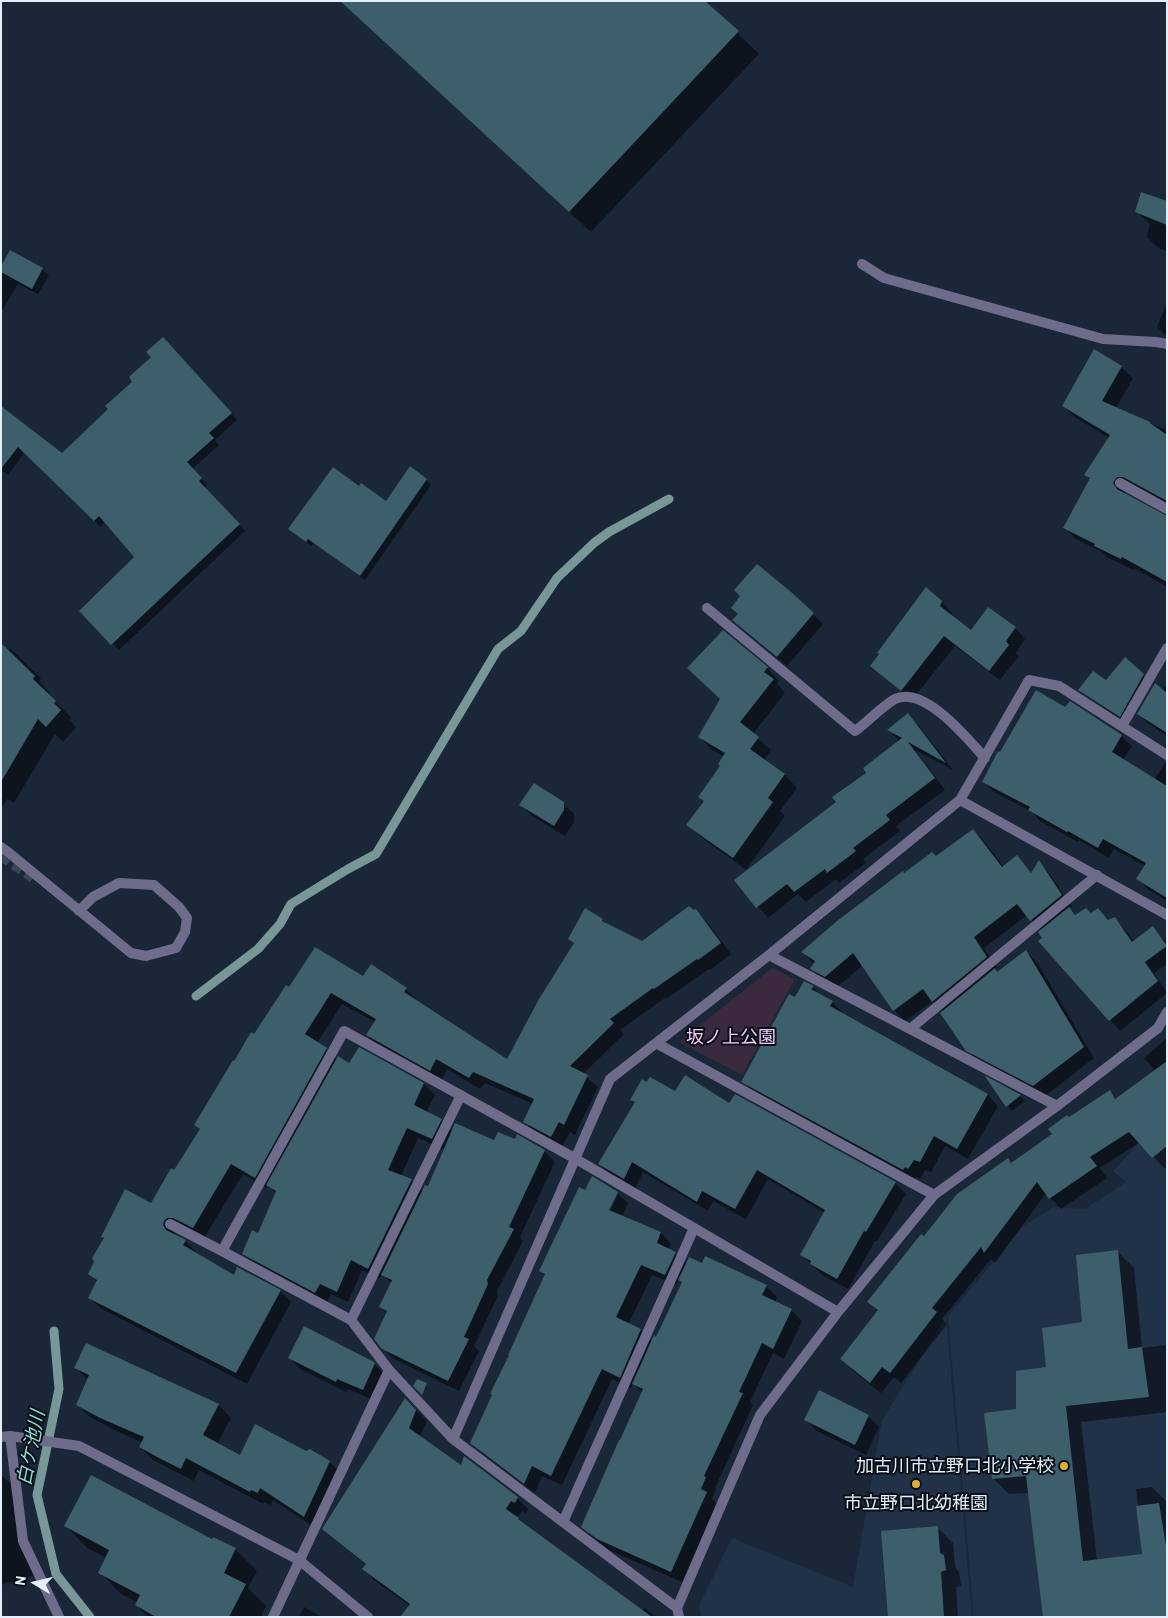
<!DOCTYPE html>
<html>
<head>
<meta charset="utf-8">
<style>
  body { margin:0 }
  #map { position:relative; width:1168px; height:1618px; overflow:hidden; background:#192738; font-family:Barlow,sans-serif }
  canvas { display:block }
  .frame { position:absolute; inset:0; border:2px solid #e5effa; pointer-events:none }
  .north { position:absolute; left:10px; top:1558px; width:50px; height:50px; -webkit-text-stroke:4px #090f17; paint-order:stroke; rotate:279deg; font-size:14px; font-weight:700; line-height:20px; text-align:center; color:#e5effa }
  .north::after { content:''; display:block; margin:auto; width:18px; height:22px; background:#e5effa; clip-path:polygon(50% 0,100% 100%,50% 72%,0 100%) }
</style>
</head>
<body>
<div id="map">
<canvas width="1168" height="1618"></canvas>
<div class="frame"></div>
<div class="north">N</div>
</div>
<script>
const c = document.querySelector('canvas').getContext('2d');
c.lineJoin = 'round';
function paint(path, color) { c.fillStyle = color; c.fill(path, 'evenodd'); }
function strokePath(path, color, width, dash) { c.strokeStyle = color; c.lineWidth = width; c.lineCap = dash ? 'butt' : 'round'; c.setLineDash(dash || []); c.stroke(path); }
function drawText(font, color, halo, rows, align = 'center') {
  c.font = font + ' Barlow,"Noto Sans JP",sans-serif'; c.lineWidth = 4; c.setLineDash([]); c.textBaseline = 'middle'; c.strokeStyle = halo; c.fillStyle = color; for (const [text, x, y, turn = 0] of rows) {
    c.save(); c.translate(x, y); c.rotate((+turn || 0) * Math.PI / 180); c.textAlign = isNaN(turn) ? turn : align; if (halo) c.strokeText(text, 0, 0); c.fillText(text, 0, 0); c.restore();
  }
}
const built = new Path2D(`
  M1167 1116V1617H974L948 1316 1022 1227 1053 1207 1085 1209 1126 1182 1113 1171 1148 1132Z
  M946 1317 972 1617H701L699 1605 732 1538 853 1587 882 1420Z`);
const green = new Path2D(`
  M772 968 795 979 742 1075 679 1042Z`);
const shadow = new Path2D(`
  M340 1H704L759 54 591 232Z
  M1167 202V251L1158 248 1147 237 1150 224 1136 211Z
  M1 269H42L49 275 38 294 18 284 1 312Z
  M1167 302V337L1157 327Z
  M170 345 237 420 215 440 219 445 192 469 207 485 204 488 245 531 119 650 80 611 136 557 105 522 101 527 25 452 8 475 1 469V407L62 454 110 409 134 382Z
  M1121 367 1133 378 1116 408 1166 430 1167 427V506L1129 488 1125 492V495L1167 516V587L1134 568 1133 570 1107 557 1102 552 1076 539 1065 528 1090 479 1086 475 1109 438 1075 417 1063 406Z
  M426 480 431 485 365 580 314 543 311 546 295 534 359 488 386 503Z
  M942 602 952 613 951 616 971 632 1015 628 1025 639 1016 653 1019 656 1000 680 955 646 912 700 883 676Z
  M813 614 823 624 787 666 734 620Z
  M723 632 767 668 779 681 777 684 785 693 753 734 771 750 764 760 785 775 797 788 780 811 785 816 746 870 701 837 688 825 705 802 722 766 725 757 712 750 700 737 721 699Z
  M11 649 41 678 39 681 50 693 48 695 71 717 69 720 76 727 63 742 55 734 14 803 7 799 1 808V652L5 655Z
  M1143 675 1148 680 1125 721 1085 695 1080 690 1106 682Z
  M1167 684V736L1149 724 1138 714 1162 691Z
  M1066 709 1121 736 1132 746 1123 760 1154 780 1165 763H1167V901L1149 890 1138 879 1145 866 1114 849 1109 858 1079 840 1078 842 1040 821 1032 812 994 792 984 782Z
  M908 715 919 726 953 770 915 750 945 790 896 826 900 831 863 859 866 863 839 883 836 879 806 902 798 894 768 918 735 880 838 802 868 773 900 742 889 730Z
  M563 803 574 814V822L565 836 532 816 521 805Z
  M973 830 984 841 1004 867 1017 857 1032 874 1039 862 1049 873 1072 907 1069 908 1077 916 1091 914 1098 909 1110 921 1114 918 1125 929 1134 942 1153 928 1167 943V964L1154 973 1167 993 1120 1031 1110 1020 1044 938 1042 931 1027 915 984 948 997 968 995 970 998 973 1026 952 1037 962 1094 1058 1045 1096 979 1061 967 1050 944 1012 933 1001 905 1021 894 1010 863 965 837 987 823 980 812 969 814 964 803 952 904 874 936 858Z
  M696 911 707 922 731 954 710 970 709 969 666 999 665 998 620 1030 624 1034 583 1074 598 1087 575 1135 570 1132 562 1147 536 1133 525 1122 533 1104 485 1083 480 1089 447 1069 441 1081 378 1046 367 1035 375 1022 342 1004 317 1043 326 1049 337 1060 349 1065 359 1049 424 1084 435 1095 426 1113 441 1120 453 1132 544 1151 555 1162 520 1237 523 1241 497 1291 498 1296 474 1346 479 1351 459 1391 394 1359 382 1348 387 1314 380 1307 392 1284 382 1274 379 1279 362 1270 348 1302 331 1294 326 1303 255 1265 244 1254 259 1234 276 1194 268 1185 266 1188 243 1174 204 1238 178 1228 174 1235 185 1241 196 1252 195 1253 234 1277 238 1269 280 1291 291 1302 247 1384 100 1308 89 1297 97 1282 90 1274 151 1204 174 1172 200 1130 196 1125 234 1062 289 989 363 977 406 989 417 1000 416 1001 507 1061 574 944 570 939 603 920 609 926 642 942ZM418 1138 445 1150 428 1187 423 1192 411 1181 401 1176Z
  M804 983 813 987 822 997 832 1002 843 1013 842 1014 988 1095 998 1106 968 1159 945 1146 931 1172 925 1170 920 1179 916 1177 914 1180 754 1092 743 1082 796 999Z
  M1167 1038V1165L1165 1169 1140 1142 1100 1168 1107 1178 1061 1209 1046 1193 995 1263 991 1259 942 1319 947 1324 901 1383 894 1377 881 1393 852 1370 842 1359 879 1312 869 1302 924 1238 1011 1164 1054 1135 1069 1118 1110 1091 1117 1099 1155 1071 1144 1058Z
  M988 1079 1020 1096 1025 1101 1012 1111Z
  M675 1092 729 1105 895 1183 906 1194 877 1241H875L848 1289 822 1275 801 1254 825 1213 768 1179 746 1219 713 1201 708 1211 643 1172 635 1189 611 1175 600 1164 636 1103 632 1100Z
  M585 1192 617 1193 628 1203 622 1217 661 1233 671 1244 669 1250 675 1253 687 1264 766 1286 777 1297 775 1302 791 1310 802 1321 784 1359 773 1353 750 1402 753 1405 715 1488 716 1489 712 1499 717 1504 682 1582 609 1550 594 1538 583 1527 642 1393 633 1383 631 1388 612 1379 562 1485 542 1476 535 1493 483 1454 472 1443 545 1275 540 1270ZM616 1194H618L608 1216 605 1215ZM652 1275 676 1285 679 1279 683 1284 657 1338 652 1342 641 1330 628 1325Z
  M1118 1252 1134 1268 1142 1348 1167 1345V1412L1081 1422 1097 1560 1144 1555 1136 1489 1152 1487 1167 1502V1617H1045L1029 1493 1009 1494 993 1478 1018 1411 1047 1368 1084 1323Z
  M87 1345 219 1405 231 1418 217 1444 241 1456 305 1452 329 1462 342 1474 317 1529 273 1500 271 1505 264 1502 263 1504 199 1470 194 1481 153 1460 140 1447 143 1443 114 1430 90 1417 77 1404 88 1380 76 1368Z
  M290 1358 374 1364 385 1375 373 1400 348 1389 346 1392 300 1369Z
  M416 1410 427 1421 420 1437 461 1466 517 1498 528 1509 526 1513 522 1511 517 1518 642 1611 644 1608 657 1617H576L410 1606 374 1580 364 1569 366 1565 324 1529Z
  M868 1416 879 1427 866 1455 817 1431 806 1420Z
  M1 1475 10 1483 23 1542 36 1575 1 1585Z
  M66 1526 213 1540 235 1549 257 1571 248 1588 266 1606 261 1617H148L136 1605 138 1603 121 1594 100 1572 107 1558 87 1548Z
  M937 1527 953 1543 955 1567 959 1572 961 1586 956 1587 958 1617H889Z
  M304 1607 322 1617H299Z`);
const stream = new Path2D(`
  M196 996 258 949 280 924 291 904 348 869 376 854 498 649 521 631 557 578 594 543 609 532 669 499
  M54 1331 59 1389 37 1495 56 1574 90 1617`);
const building = new Path2D(`
  M340 1H705L739 31 569 212Z
  M1141 192 1167 201V225L1135 212Z
  M10 250 43 268 32 289 1 272V266Z
  M163 337 232 413 209 433 214 438 187 462 202 478 199 481 240 524 111 645 79 611 134 557 99 516 94 521 18 447 1 469V406L62 453 108 409 105 406 132 382 129 377 151 357 146 352Z
  M1094 349 1122 366 1102 401 1150 422V423L1167 435V501L1123 477H1117L1113 483 1117 489 1167 516V582L1122 557 1121 559 1094 546 1095 544 1063 528 1090 478 1084 475 1110 435 1062 406Z
  M410 466 427 479 360 576 308 539 306 542 288 529 333 467 359 486 361 483 386 501Z
  M757 564 790 591 814 613 777 657 732 620 738 614 731 608 740 596 734 590Z
  M926 587 942 601 940 606 971 630 988 607 1016 627 1006 641 1009 645 989 671 944 636 901 691 870 666 879 654 877 653Z
  M723 630 768 667 764 672 774 679 740 722 759 737 750 749 785 774 768 798 773 802 733 858 686 825 704 801 698 797 720 766 718 764 725 753 698 737 720 699 687 668Z
  M1 643 35 676 33 679 56 701 54 703 61 710 46 727 38 719 1 782Z
  M1125 657 1144 674 1120 717 1078 690 1093 671 1106 680Z
  M1155 683 1167 693V733L1137 714Z
  M1036 690 1065 707 1070 701 1122 735 1112 752 1167 786V898L1136 879 1146 863 1103 839 1098 848 1068 831 1067 832 1028 810 1030 807 982 782 998 751 1000 752Z
  M908 713 946 763 908 742 935 778 886 815 890 820 853 848 856 851 827 873 825 869 794 892 787 884 756 908 734 880 836 802 832 797 866 773 863 768 902 738 887 730Z
  M534 783 564 802V810L554 826 519 805Z
  M973 829 1002 867 1017 855 1031 873 1039 860 1062 895 1030 921 1017 904 974 937 987 957 932 1002 923 989 893 1011 853 953 825 977 810 969 815 961 801 952 837 921 903 871 904 873 932 852 936 856Z
  M689 906 694 910 696 909 721 943 698 960 697 959 654 989 653 988 610 1019 614 1023 570 1066 588 1075 564 1125 559 1122 551 1137 523 1122 534 1099 473 1072 469 1078 436 1059 430 1071 366 1035 376 1019 331 993 305 1034 327 1048 255 1178 231 1164 193 1228 173 1218H167L164 1221 163 1225 166 1230 186 1240 183 1245 234 1275 237 1267 281 1290 236 1373 88 1298 97 1280 88 1274 94 1262 92 1258 104 1238 101 1237 125 1189 151 1203 171 1168 174 1170 200 1129 194 1125 233 1060 234 1061 251 1032 254 1034 286 985 289 987 315 947 363 976 371 964 407 988 404 992 507 1059 539 999 574 943 568 939 585 908 603 919 602 921 642 941Z
  M1069 907 1075 915 1086 908 1091 913 1098 908 1108 920 1115 917 1132 942 1153 926 1167 946 1145 962 1158 981 1109 1021 1038 941 1042 938 1038 932Z
  M1026 950 1084 1047 1033 1086 966 1051 940 1013 995 968 997 972Z
  M804 981 814 986 811 989 833 1001 830 1006 988 1094 957 1149 934 1136 920 1162 914 1160 908 1169 905 1167 903 1170 741 1082 789 994 795 997Z
  M359 1047 424 1083 414 1105 442 1119 432 1139 407 1128 388 1170 412 1179 368 1269 351 1260 337 1292 320 1284 315 1293 242 1254 252 1230 258 1233 276 1191 266 1185 338 1056 349 1063Z
  M1167 1061V1146L1152 1158 1129 1132 1090 1157 1097 1166 1049 1199 1037 1182 984 1253 981 1247 932 1308 937 1312 890 1373 882 1367 870 1383 840 1359 878 1310 867 1302 921 1234 924 1236 957 1194 1008 1158 1011 1163 1052 1134 1048 1129 1067 1115 1069 1117 1110 1090 1115 1099Z
  M685 1075 729 1103 735 1094 896 1182 866 1232 864 1231 837 1279 810 1264 811 1261 800 1255 825 1210 757 1170 735 1209 702 1191 697 1202 632 1162 624 1179 598 1164 635 1102 630 1100 642 1079 646 1082 650 1077 675 1091Z
  M984 1075 1021 1095 1006 1107Z
  M455 1123 494 1140 498 1132 515 1139 517 1134 545 1150 509 1227 514 1229 487 1280 488 1284 464 1337 469 1339 448 1381 382 1349 374 1339 387 1311 379 1307 392 1280 381 1275 425 1185 428 1186Z
  M592 1176 618 1192 609 1210 661 1232 657 1243 676 1252 665 1275 641 1265 616 1317 641 1329 620 1378 602 1369 551 1476 532 1466 524 1484 470 1443 492 1395 490 1394 509 1355H508L545 1274 539 1271 579 1187 585 1190Z
  M1118 1250 1128 1349 1142 1347 1149 1397 1066 1406 1083 1561 1142 1554 1136 1506 1159 1503 1167 1552V1617H1043L1026 1476 992 1479 984 1413 1016 1409V1371L1046 1367 1042 1328 1082 1322 1076 1255Z
  M705 1256 767 1285 762 1295 792 1309 773 1349 762 1343 739 1392 743 1393 704 1476 706 1477 701 1489 707 1492 671 1572 597 1539 581 1527 619 1440H620L643 1389 632 1384 654 1335 656 1337 682 1282 678 1280 689 1257 702 1263Z
  M304 1326 374 1362 375 1363 363 1390 337 1379 336 1382 288 1358Z
  M86 1343 219 1404 203 1435 240 1455 255 1424 306 1451 310 1449 330 1461 304 1517 260 1488 258 1493 251 1490 250 1492 186 1458 181 1469 159 1458 139 1447 144 1437 100 1418 76 1405 89 1375 74 1368Z
  M417 1379 427 1383 422 1395 413 1386Z
  M819 1390 869 1415 855 1445 804 1420Z
  M405 1398 416 1410 409 1428 461 1465 464 1456 518 1497 515 1503 511 1501 506 1509 519 1518 518 1519 652 1617H400L410 1604 362 1569 366 1564 322 1529Z
  M91 1475 212 1539 213 1537 236 1548 224 1573 246 1584 229 1617H156L135 1605 140 1595 98 1573 109 1550 64 1526Z
  M938 1526 940 1553 944 1555 946 1570 941 1572 944 1617H888L881 1531Z`);
const minorTunnel = new Path2D(`
  M1 856 33 878`);
const minor = new Path2D(`
  M862 264 884 278 1103 339 1156 342 1167 344
  M1120 483 1167 509
  M707 608 855 731C865 724 885 704 895 699 924 685 967 738 985 758
  M1122 726 1167 648
  M960 800 1029 680 1059 686 1167 755
  M1 847 8 852 131 953 146 956 176 948 185 932 187 918 179 907 154 885 119 883 93 897 79 911
  M769 955 1057 1106
  M910 1029 1097 875
  M656 1043 934 1195
  M170 1224 222 1251
  M351 1320 461 1095
  M10 1436 23 1541 59 1617
  M1 1437 10 1436 79 1446 299 1560 368 1617
  M453 1439 610 1079 769 955 960 800 1167 915
  M563 1522 694 1228
  M677 1608 453 1439 389 1370 351 1320 222 1251 344 1031 576 1159 838 1312
  M273 1617 389 1370
  M679 1617 677 1608 760 1415 838 1312 934 1195 1057 1106 1158 1028 1167 1012`);
const markers = [
  [1064,1466,5,"#deb133"],
  [916,1484,5,"#deb133"]
];
const parkNames = [
  ["坂ノ上公園",731,1037]
];
const poiNames = [
  ["加古川市立野口北小学校",1054,1466],
  ["市立野口北幼稚園",916,1503,"center"]
];
const waterNames = [
  ["白ケ池川",31,1448,-79]
];
paint(built, '#203148');
paint(green, '#3b293e');
paint(shadow, '#0007');
strokePath(stream, '#789898', 9);
paint(building, '#3c5f6b');
strokePath(minorTunnel, '#384555', 10, [10, 5]);
strokePath(minor, '#6f6c8b', 10);
for (const [x, y, r, color] of markers) { const dot = new Path2D(); dot.arc(x, y, r, 0, 2 * Math.PI); c.fillStyle = color; c.fill(dot); strokePath(dot, '#090f17', 2); }
drawText('18px', '#f2caf8', '#090f17', parkNames);
drawText('18px', '#e5effa', '#090f17', poiNames, 'right');
drawText('italic 19px', '#93ded7', '#090f17', waterNames);
</script>
</body>
</html>
